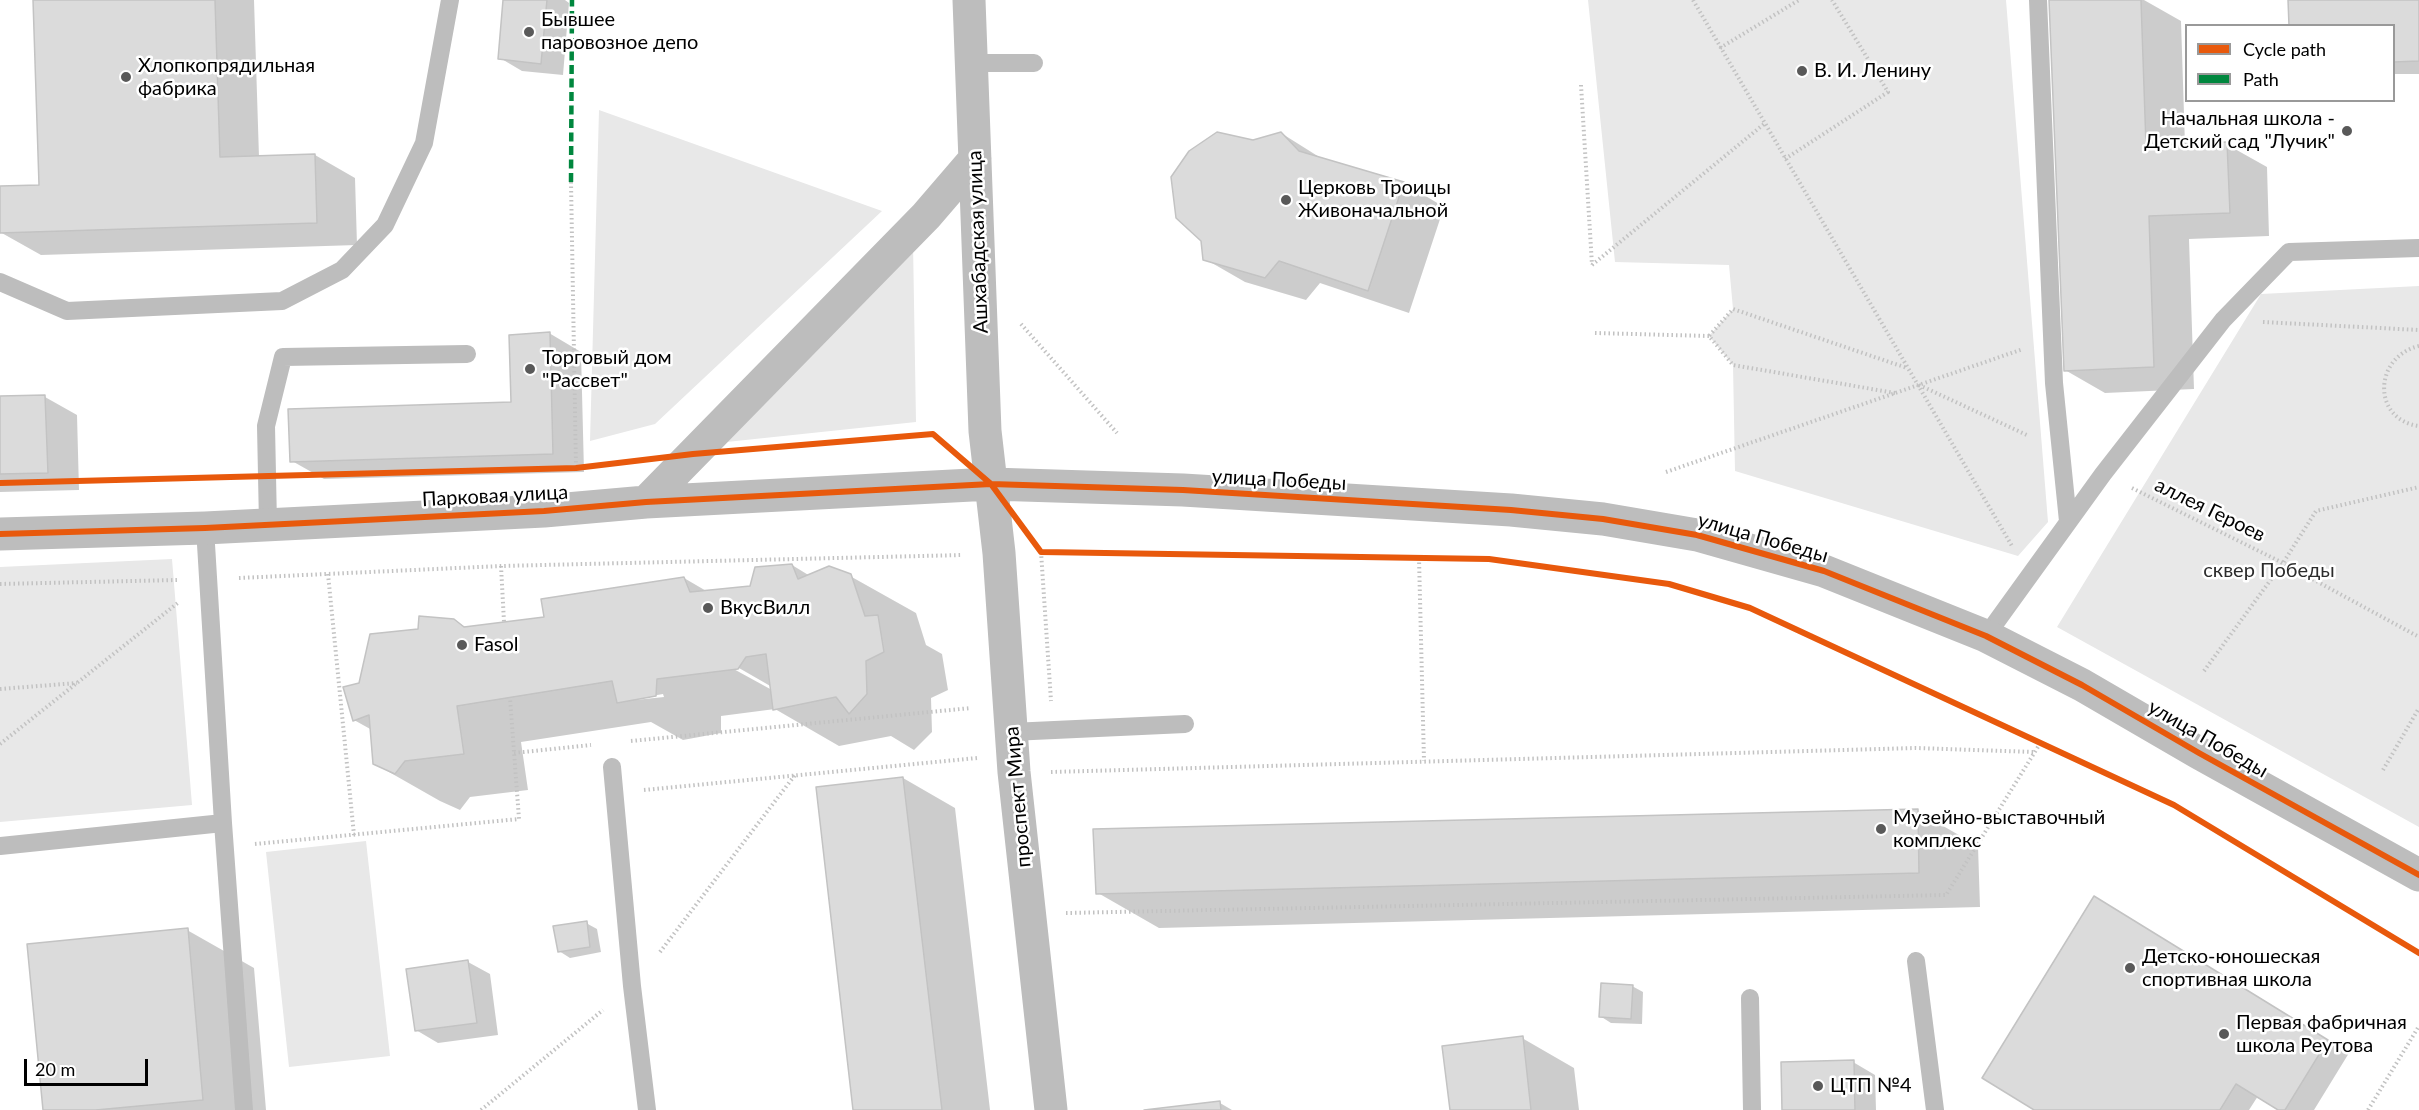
<!DOCTYPE html>
<html>
<head>
<meta charset="utf-8">
<style>
  body { margin:0 }
  #map { position:relative; width:2419px; height:1110px; overflow:hidden; background:#fff; font-family:Lato,sans-serif }
  canvas { display:block }
  .legend { position:absolute; left:2185px; top:24px; width:210px; height:78px; box-sizing:border-box; background:#fff; border:2px solid #999; margin:0; padding:8px 10px; list-style:none; font-size:18px; color:#000 }
  .legend li { display:flex; align-items:center; gap:12px; height:30px }
  .legend b { width:30px; border:2px solid #999 }
  .scale { position:absolute; left:24px; top:1059px; width:124px; height:27px; box-sizing:border-box; border:3px solid #000; border-top:0; padding-left:8px; font-size:18px; line-height:21px; white-space:nowrap; color:#000; -webkit-text-stroke:4px #fff; paint-order:stroke }
</style>
</head>
<body>
<div id="map">
<canvas width="2419" height="1110"></canvas>
<ul class="legend">
<li><b style="height:8px;background:#e8590c"></b>Cycle path</li>
<li><b style="height:8px;background:#00873e"></b>Path</li>
</ul>
<div class="scale">20 m</div>
</div>
<script>
const c = document.querySelector('canvas').getContext('2d');
c.lineJoin = 'round';
function paint(path, color) { c.fillStyle = color; c.fill(path, 'evenodd'); }
function strokePath(path, color, width, dash) { c.strokeStyle = color; c.lineWidth = width; c.lineCap = dash ? 'butt' : 'round'; c.setLineDash(dash || []); c.stroke(path); }
function drawText(font, color, halo, rows, align = 'center') {
  c.font = font + ' Lato,sans-serif'; c.lineWidth = 5; c.setLineDash([]); c.textBaseline = 'middle'; c.strokeStyle = halo; c.fillStyle = color; for (const [text, x, y, turn = 0] of rows) {
    c.save(); c.translate(x, y); c.rotate((+turn || 0) * Math.PI / 180); c.textAlign = isNaN(turn) ? turn : align; if (halo) c.strokeText(text, 0, 0); c.fillText(text, 0, 0); c.restore();
  }
}
const green = new Path2D(`
  M1588 0H2006L2048 522 2018 556 1735 471 1733 365 1709 336 1733 309 1729 265 1615 262Z
  M599 110 882 211 655 424 590 441Z
  M913 243 916 422 717 443Z
  M2419 286V827L2057 627 2261 294Z
  M172 559 192 805 0 822V567Z
  M366 841 390 1056 289 1067 266 852Z`);
const shadow = new Path2D(`
  M34 0H254L259 157 315 155 355 178 357 245 41 255 0 232V188L40 186Z
  M504 0H565L569 3 563 75 522 71 500 58Z
  M2085 0H2144L2181 21 2185 145 2226 144 2267 167 2269 236 2189 239 2194 389 2105 393 2065 370Z
  M2314 0H2419V74H2394V26Z
  M1281 133 1324 160 1404 183 1444 207 1409 313 1320 283 1306 300 1245 282 1205 259 1253 142Z
  M549 333 581 352 584 472 324 479 292 461 513 404Z
  M45 397 77 415 79 490 0 492V398Z
  M792 565 810 576H850L916 613 926 645 942 654 948 690 931 698 932 732 914 750 891 736 839 746 775 709 721 716V733L683 740 651 722 521 742 528 790 470 797 460 810 440 801 375 764 372 730 354 720 361 685 419 631 454 620 467 628 545 619 684 578 708 592 751 587ZM732 664 772 687V690L730 667ZM663 694 664 697 635 700V699Z
  M903 778 955 808 990 1110H854Z
  M1917 811 1978 846 1980 907 1159 928 1098 893Z
  M2116 911 2349 1053 2314 1110H2281L2258 1096 2249 1110H2037Z
  M586 923 597 929 601 952 570 958 559 951Z
  M187 930 254 968 266 1110H44Z
  M468 962 490 974 498 1035 438 1043 416 1030Z
  M1632 986 1643 992 1642 1024 1611 1023 1600 1016Z
  M1522 1038 1574 1068 1579 1110H1451Z
  M1853 1062 1875 1075 1876 1110H1784Z
  M1220 1103 1232 1110H1157Z`);
const building = new Path2D(`
  M33 0H215L220 157 315 154 317 223 0 233V186L39 185Z
  M503 0H547L541 64 498 59Z
  M2049 0H2141L2146 145 2227 142 2230 213 2149 216 2154 367 2064 371Z
  M2288 0H2419V61L2394 62V26H2289Z
  M1217 132 1253 140 1281 132 1299 151 1404 182 1368 291 1279 261 1265 278 1203 260 1201 241 1176 218 1171 177 1189 151Z
  M550 332 553 454 290 462 288 409 511 402 509 335Z
  M45 395 48 473 0 474V396Z
  M792 564 798 579 829 566 851 574 865 616 878 615 884 652 866 661 867 694 849 714 836 697 773 710 766 654 746 657 738 669 657 679 656 696 617 703 612 681 457 706 464 754 405 761 395 774 373 764 369 715 353 721 343 687 359 683 370 634 418 629 419 616 454 619 464 627 544 617 541 599 684 577 690 592 750 586 755 567Z
  M903 777 942 1110H853L816 787Z
  M1918 809 1919 873 1096 894 1093 829Z
  M2094 896 2328 1040 2285 1110H2278L2236 1084 2220 1110H2034L1982 1078Z
  M587 921 590 947 558 952 553 926Z
  M188 928 203 1100 96 1110H43L27 944Z
  M468 960 477 1023 415 1031 406 969Z
  M1601 983 1633 985 1631 1019 1599 1017Z
  M1523 1036 1531 1110H1450L1442 1046Z
  M1854 1060 1855 1110H1782L1781 1062Z
  M1220 1101 1221 1110H1144Z`);
const path = new Path2D(`
  M1693 0 2012 546
  M1720 48 1799 0
  M1581 85 1592 265
  M1785 159 1888 92 1832 0
  M571 182 576 468
  M1592 265 1764 124
  M2263 322 2419 330
  M1021 324 1117 433
  M1595 333 1709 336
  M2419 346C2373 357 2372 420 2419 426
  M1919 385 2029 436
  M1895 393 1733 365 1709 336 1733 309 1907 368
  M1666 472 2023 349
  M2132 488 2283 563 2419 637
  M1041 552 1051 701
  M1419 558 1424 761
  M501 566 504 622
  M328 574 354 835
  M239 578 501 566 963 555
  M0 584 177 580
  M2204 671 2283 563 2316 511 2419 487
  M0 689 77 683
  M631 741 971 708
  M0 744 179 602
  M514 753 591 745
  M2383 770 2419 708
  M1051 772 1916 748 2034 752
  M644 790 977 758
  M255 844 519 819 510 698
  M1066 913 1946 895 2041 742
  M660 952 795 775
  M481 1110 603 1010
  M2368 1110 2419 1026`);
const service = new Path2D(`
  M2038 0 2054 383 2068 521
  M971 63H1034
  M0 282 67 311 282 301 342 270 385 225 424 143 450 0
  M268 524 266 426 283 357 467 354
  M205 528 223 823 244 1110
  M1986 636 2103 474 2223 320 2289 252 2419 248
  M1011 732 1185 724
  M612 767 632 986 647 1110
  M0 846 223 823
  M1916 961 1935 1110
  M1750 998 1752 1110`);
const minor = new Path2D(`
  M969 0 985 431 999 553 1014 772 1051 1110
  M646 502 926 216 975 159
  M0 534 205 528 544 511 646 502 991 484 1183 490 1511 510 1603 519 1697 535 1824 571 1986 636 2082 685 2199 753 2419 875`);
const quiet = new Path2D(`
  M571 182 572 0`);
const cycleway = new Path2D(`
  M0 483 576 468 693 454 933 434 991 484 1041 552 1489 559 1669 584 1750 608 2174 805 2419 953
  M0 534 205 528 544 511 646 502 991 484 1183 490 1511 510 1603 519 1697 535 1824 571 1986 636 2082 685 2199 753 2419 875`);
const markers = [
  [529,32,6,"#595959"],
  [1802,71,6,"#595959"],
  [126,77,6,"#595959"],
  [2347,131,6,"#595959"],
  [1286,200,6,"#595959"],
  [530,369,6,"#595959"],
  [708,608,6,"#595959"],
  [462,645,6,"#595959"],
  [1881,829,6,"#595959"],
  [2130,968,6,"#595959"],
  [2224,1034,6,"#595959"],
  [1818,1086,6,"#595959"]
];
const poiNames = [
  ["Бывшее",541,20],
  ["паровозное депо",541,43],
  ["Хлопкопрядильная",138,66],
  ["фабрика",138,89],
  ["В. И. Ленину",1814,71],
  ["Начальная школа -",2335,119,"right"],
  ["Детский сад \"Лучик\"",2335,142,"right"],
  ["Церковь Троицы",1298,188],
  ["Живоначальной",1298,211],
  ["Торговый дом",542,358],
  ["\"Рассвет\"",542,381],
  ["ВкусВилл",720,608],
  ["Fasol",474,645],
  ["Музейно-выставочный",1893,818],
  ["комплекс",1893,841],
  ["Детско-юношеская",2142,957],
  ["спортивная школа",2142,980],
  ["Первая фабричная",2236,1023],
  ["школа Реутова",2236,1046],
  ["ЦТП №4",1830,1086]
];
const streetNames = [
  ["Ашхабадская улица",978,242,-92],
  ["улица Победы",1279,480,3],
  ["Парковая улица",495,496,-3],
  ["аллея Героев",2210,510,26],
  ["улица Победы",1763,538,16],
  ["улица Победы",2208,739,30],
  ["проспект Мира",1018,797,-95]
];
const parkNames = [
  ["сквер Победы",2269,571]
];
paint(green, '#e8e8e8');
paint(shadow, '#0003');
paint(building, '#dbdbdb');
strokePath(building, '#c3c3c3', 1.5);
strokePath(path, '#c2c2c2', 4, [1.5, 3]);
strokePath(service, '#bdbdbd', 18);
strokePath(minor, '#bdbdbd', 33);
strokePath(quiet, '#00873e', 4.5, [9, 4.5]);
strokePath(cycleway, '#e8590c', 6);
for (const [x, y, r, color] of markers) { const dot = new Path2D(); dot.arc(x, y, r, 0, 2 * Math.PI); c.fillStyle = color; c.fill(dot); strokePath(dot, '#fff', 2); }
drawText('20px', '#000', '#fff', poiNames, 'left');
drawText('20px', '#000', '#fff', streetNames);
drawText('20px', '#2c2c2c', '#fff', parkNames);
</script>
</body>
</html>
